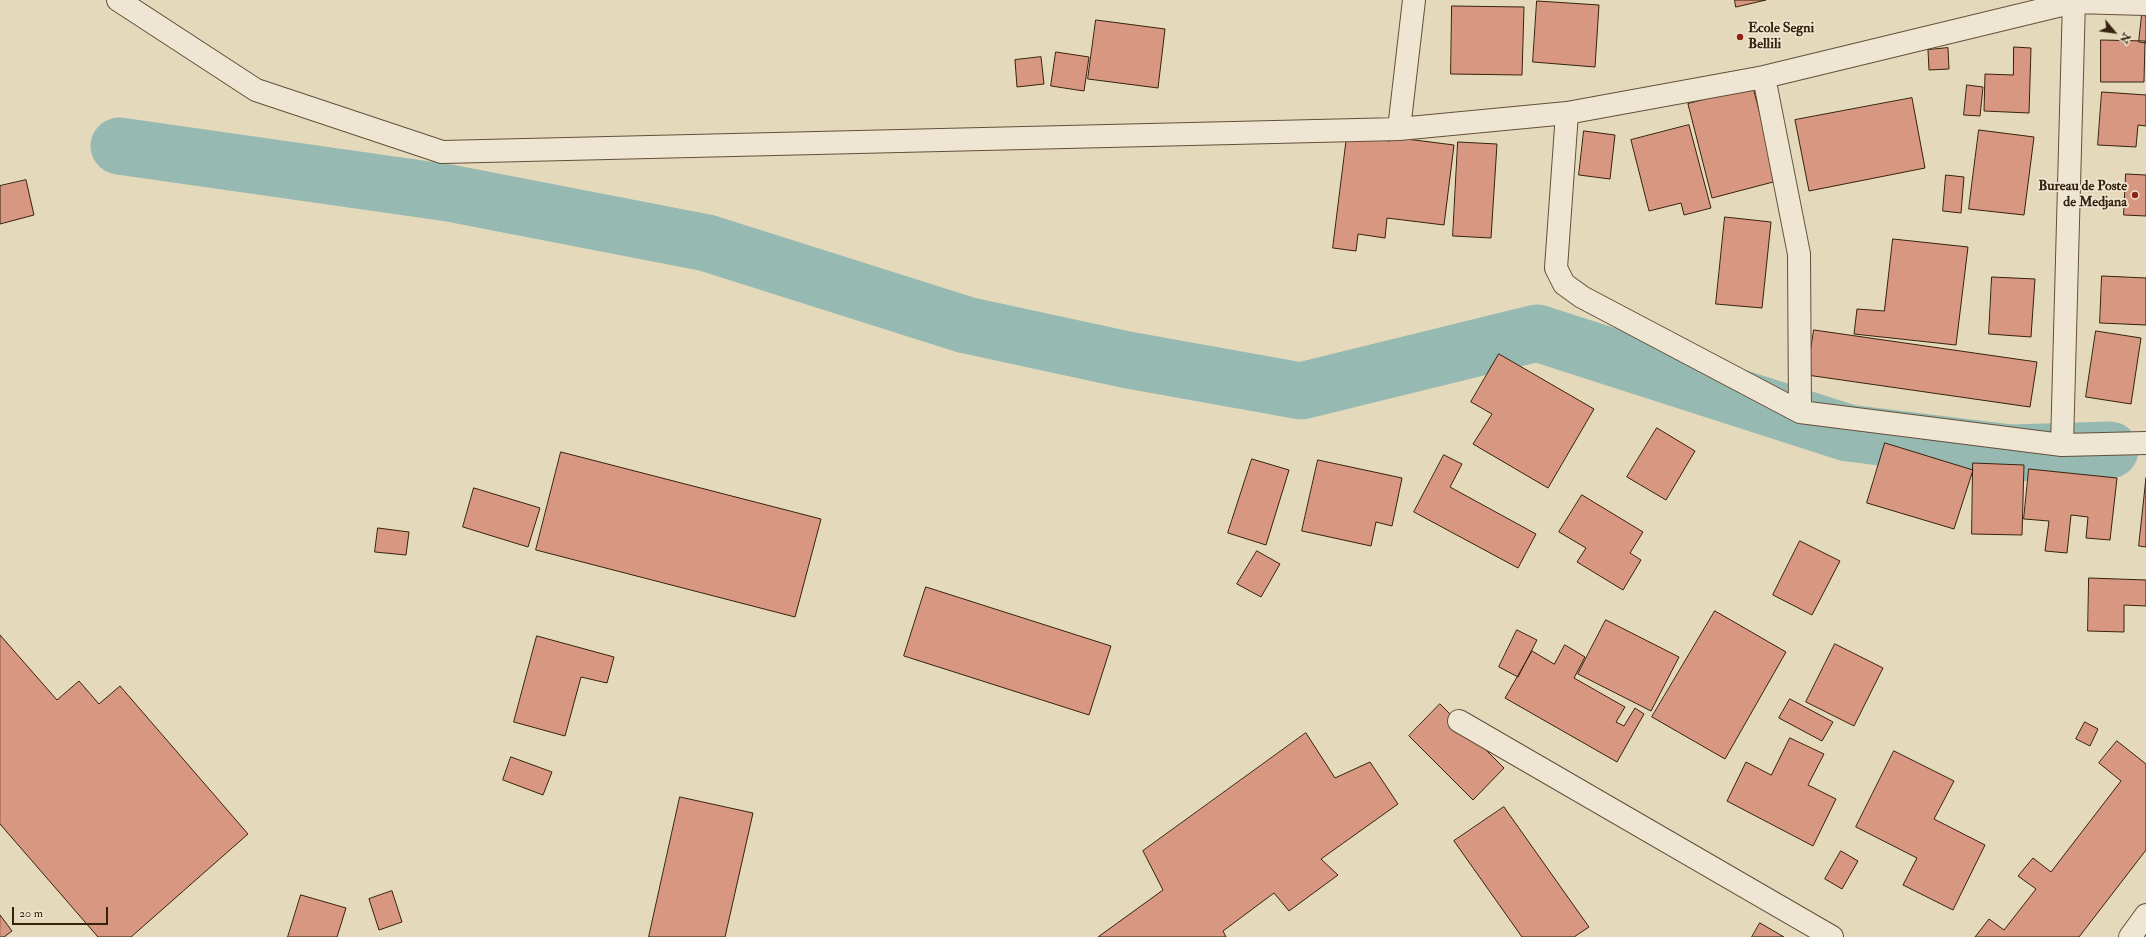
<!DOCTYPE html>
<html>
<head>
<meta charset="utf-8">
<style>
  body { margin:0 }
  #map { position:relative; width:2146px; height:937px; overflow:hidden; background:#e5d9bc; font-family:"IM FELL Double Pica",serif }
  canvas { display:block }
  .north { position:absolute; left:2094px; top:12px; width:40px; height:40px; -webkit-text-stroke:3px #eee6d3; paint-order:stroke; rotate:119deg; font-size:11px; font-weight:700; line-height:16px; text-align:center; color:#36220d }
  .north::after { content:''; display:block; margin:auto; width:14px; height:18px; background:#36220d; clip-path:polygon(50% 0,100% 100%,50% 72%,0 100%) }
  .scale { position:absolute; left:12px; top:907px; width:96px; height:18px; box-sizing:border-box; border:2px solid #36220d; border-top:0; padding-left:5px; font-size:12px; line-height:14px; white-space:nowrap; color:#36220d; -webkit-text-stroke:3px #eee6d3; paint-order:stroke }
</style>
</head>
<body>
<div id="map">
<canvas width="2146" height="937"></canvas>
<div class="north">N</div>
<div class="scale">20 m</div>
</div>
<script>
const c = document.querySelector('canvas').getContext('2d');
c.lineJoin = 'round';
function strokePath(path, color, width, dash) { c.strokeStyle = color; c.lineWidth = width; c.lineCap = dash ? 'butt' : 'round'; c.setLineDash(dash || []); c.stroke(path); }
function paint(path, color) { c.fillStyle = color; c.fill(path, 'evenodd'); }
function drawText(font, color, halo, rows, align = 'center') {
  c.font = font + ' "IM FELL Double Pica",serif'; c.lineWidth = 3.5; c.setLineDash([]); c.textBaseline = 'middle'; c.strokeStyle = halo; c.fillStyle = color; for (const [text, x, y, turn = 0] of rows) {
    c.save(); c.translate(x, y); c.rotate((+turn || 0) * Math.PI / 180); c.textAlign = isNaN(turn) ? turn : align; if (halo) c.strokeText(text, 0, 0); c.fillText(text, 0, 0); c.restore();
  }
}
const river = new Path2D(`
  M119 146 449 193 707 243 966 325 1128 360 1301 391 1537 333 1848 433 2011 453 2110 450`);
const building = new Path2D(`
  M1735 0H1766L1736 7Z
  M1537 1 1599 5 1595 67 1533 62Z
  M1452 6 1524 7 1522 75 1451 74Z
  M2142 15 2146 16V43L2139 42Z
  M1096 20 1165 29 1158 88 1088 79Z
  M2101 40 2145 41 2144 82H2101Z
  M2014 47 2031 48 2029 113 1984 111 1985 74 2013 75Z
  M1948 48 1949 69 1929 70 1928 50Z
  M1056 52 1089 57 1084 91 1051 86Z
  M1041 57 1044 84 1017 87 1015 60Z
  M1967 85 1983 87 1980 116 1964 115Z
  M1753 87 1777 181 1712 198 1688 104Z
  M2102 92 2146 95V126L2138 125 2136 147 2098 145Z
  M1912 98 1925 168 1809 191 1795 120Z
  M1689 125 1711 208 1684 215 1681 203 1649 211 1631 140Z
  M1979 130 2034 137 2024 215 1969 209Z
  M1584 131 1615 135 1610 179 1579 175Z
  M1347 136 1390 141 1391 137 1454 145 1444 225 1387 218 1385 238 1358 234 1356 251 1333 248Z
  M1458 142 1497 144 1491 238 1453 236Z
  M2126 174 2146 175V216L2124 215Z
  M1946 175 1964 177 1961 213 1943 211Z
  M26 180 34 215 0 224V186Z
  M1725 217 1771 222 1762 308 1716 304Z
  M1893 239 1968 247 1956 345 1854 334 1857 309 1884 311Z
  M2102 276 2146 278V325L2100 323Z
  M1992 277 2035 279 2031 337 1989 334Z
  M1814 330 2037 362 2030 407 1807 375Z
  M2096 331 2141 338 2131 404 2086 397Z
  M1499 354 1594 409 1548 488 1473 444 1492 414 1471 402Z
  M1657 428 1695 451 1666 500 1627 477Z
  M1885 443 1973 470 1954 529 1867 503Z
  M561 452 821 519 795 617 536 550Z
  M1444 455 1462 464 1450 487 1536 534 1518 568 1414 512Z
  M1252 459 1289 470 1266 545 1228 533Z
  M1318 460 1402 478 1392 526 1376 522 1371 546 1302 531Z
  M1973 463 2024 465 2022 535 1972 534Z
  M2029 469 2117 478 2110 540 2086 538 2088 517 2071 515 2067 553 2045 551 2049 521 2024 519Z
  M2146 478V547L2139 546Z
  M474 488 540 508 528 547 463 527Z
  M1582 495 1643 532 1630 553 1641 560 1623 590 1577 562 1586 548 1559 532Z
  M378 528 409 532 406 555 375 552Z
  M1800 541 1840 561 1812 615 1773 595Z
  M1257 551 1280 564 1261 597 1237 584Z
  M2089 578 2146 580V606L2124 605V632L2088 631Z
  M926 587 1111 646 1089 715 904 656Z
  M1715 611 1786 652 1725 759 1652 717Z
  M1606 620 1679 657 1651 711 1578 674Z
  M1517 630 1537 640 1518 677 1499 667Z
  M0 635 57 700 79 681 99 704 120 686 248 834 131 937H98L0 824Z
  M537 636 614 657 607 683 581 677 565 736 514 722Z
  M1835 644 1883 668 1854 726 1806 702Z
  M1565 645 1585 657 1574 678 1625 707 1616 722 1624 726 1635 708 1644 714 1617 762 1505 698 1532 651 1554 664Z
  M1790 699 1833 722 1822 741 1779 718Z
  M1440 704 1504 768 1473 800 1409 736Z
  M2085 722 2098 729 2090 746 2076 739Z
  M1306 733 1335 778 1370 762 1398 804 1321 859 1338 875 1289 911 1274 893 1223 931 1226 937H1098L1163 890 1143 851Z
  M1790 738 1824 754 1808 785 1836 799 1813 846 1727 801 1746 762 1771 775Z
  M2117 741 2146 764V850L2079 937H1975L1989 919 2004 930 2036 889 2018 876 2033 858 2051 872 2121 781 2099 763Z
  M1894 751 1954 781 1934 819 1985 845 1953 910 1903 885 1917 858 1856 827Z
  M511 757 552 772 543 795 503 780Z
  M680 797 753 813 725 937H649Z
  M1504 807 1589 927 1574 937H1522L1454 841Z
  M1841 851 1858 861 1842 889 1825 879Z
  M392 891 402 922 379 930 369 899Z
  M301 895 346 908 337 937H288Z
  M0 915 12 931 4 937H0Z
  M1760 923 1784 937H1752Z`);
const minor = new Path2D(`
  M118 0 256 90 442 152 1399 129 1567 113 1764 77 2074 2 2146 4
  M1764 77 1799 254 1800 412
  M1567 113 1556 268 1564 284 1582 297 1800 412 2062 445 2146 443
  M1399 129 1414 0
  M2062 445 2074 0
  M1459 721 1832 937
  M2130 937 2146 915`);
const markers = [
  [1740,37,4,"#8f2418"],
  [2135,195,4,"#8f2418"]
];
const poiNames = [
  ["Ecole Segni",1748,29],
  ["Bellili",1748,45],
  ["Bureau de Poste",2127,187,"right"],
  ["de Medjana",2127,203,"right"]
];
strokePath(river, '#96bab2', 57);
paint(building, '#d89780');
strokePath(building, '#36220d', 1);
strokePath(minor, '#625039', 24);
strokePath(minor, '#eee6d3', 22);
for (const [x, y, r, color] of markers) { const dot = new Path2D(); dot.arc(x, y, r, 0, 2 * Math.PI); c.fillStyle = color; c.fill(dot); strokePath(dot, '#eee6d3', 1.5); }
drawText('bold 14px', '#36220d', '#eee6d3', poiNames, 'left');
</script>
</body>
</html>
